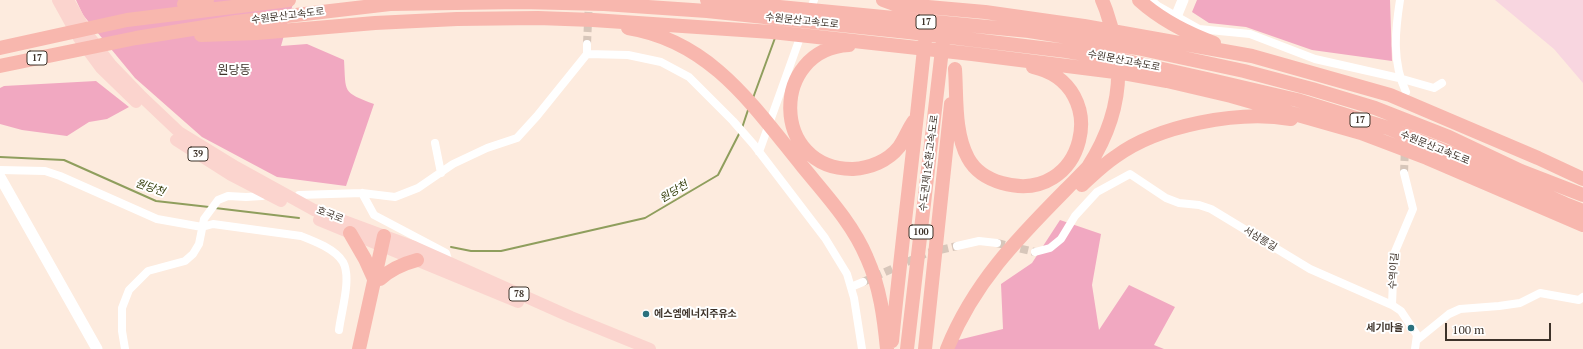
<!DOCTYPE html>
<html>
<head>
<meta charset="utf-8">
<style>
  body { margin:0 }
  #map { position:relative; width:1583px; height:349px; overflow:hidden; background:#fdebde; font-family:"PT Serif",serif }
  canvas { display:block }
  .scale { position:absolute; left:1445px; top:323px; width:106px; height:18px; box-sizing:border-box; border:2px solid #3d3229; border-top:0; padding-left:5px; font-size:12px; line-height:14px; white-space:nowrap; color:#3d3229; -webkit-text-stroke:3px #fff; paint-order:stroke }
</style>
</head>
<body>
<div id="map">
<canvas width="1583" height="349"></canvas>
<div class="scale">100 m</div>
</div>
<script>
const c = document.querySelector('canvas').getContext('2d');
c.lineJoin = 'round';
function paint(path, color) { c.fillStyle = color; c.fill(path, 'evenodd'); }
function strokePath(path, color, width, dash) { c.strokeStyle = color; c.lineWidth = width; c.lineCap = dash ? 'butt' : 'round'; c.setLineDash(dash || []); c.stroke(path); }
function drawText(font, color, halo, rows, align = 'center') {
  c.font = font + ' "PT Serif","Noto Sans KR",serif'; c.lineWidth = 4; c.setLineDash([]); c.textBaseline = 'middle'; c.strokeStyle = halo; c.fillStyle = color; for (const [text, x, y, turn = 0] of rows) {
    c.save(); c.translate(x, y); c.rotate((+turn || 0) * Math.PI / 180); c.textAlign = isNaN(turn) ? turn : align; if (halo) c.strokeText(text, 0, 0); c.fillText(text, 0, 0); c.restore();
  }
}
const green = new Path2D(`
  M1495 0H1583V83L1554 49Z`);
const forest = new Path2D(`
  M76 0H294L281 46 307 44 344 60C346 93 342 92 374 104L346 186 277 177 202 137 135 78 83 15Z
  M1197 0H1390L1392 61 1312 50 1246 27 1209 23 1192 12Z
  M96 81 129 107 107 119 89 122 67 136 22 130 0 124V88L4 86Z
  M1060 220 1101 234 1092 285 1099 330 1129 285 1175 307 1154 345 1164 349H949L950 342 1003 329 1001 284 1032 263Z`);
const stream = new Path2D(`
  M753 98 775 38
  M742 128 748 110
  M0 157 64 160 156 201 209 207
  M215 208 299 218
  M451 247 471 251H501L645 218 718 175 740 132`);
const streetTunnel = new Path2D(`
  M587 44 589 1
  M1404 173 1405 147
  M997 243 1035 252
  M863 282 927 253 957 246`);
const street = new Path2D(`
  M1151 0 1158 6 1199 29 1250 34 1315 59 1399 78 1434 88 1442 83
  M1400 0C1395 32 1392 62 1406 92
  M809 14 814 0
  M587 54 628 55 661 62 689 77 733 121 754 145 825 238 847 274 854 298 862 349
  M435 143 441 173
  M759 152 802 32
  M0 170 45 171 60 176 157 219 202 227 213 224 301 236C314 241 335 249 343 262 352 278 341 312 339 330
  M362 193 374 215 446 253 449 263
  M299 195 362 193 395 197 418 188 453 164 487 148 517 138 537 116 587 54V44
  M957 246 979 241 997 243
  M1035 252 1050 248 1061 239 1075 216 1097 192 1130 174 1166 198 1179 203 1199 205 1211 209 1310 269 1392 305 1401 311 1417 335 1415 349
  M851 287 863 282
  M1392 305 1394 254 1413 209 1404 173
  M1417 340 1449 314 1460 309 1499 306 1520 303 1540 293 1579 300 1583 297
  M125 349 122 331V308L129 290 148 271 185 261 193 254 199 244 204 219 218 200 228 196 246 197 262 196`);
const secondary = new Path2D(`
  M1176 17 1183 0
  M0 177 97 349`);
const primary = new Path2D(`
  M58 0 79 38 101 68 136 102
  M68 0 88 35 111 65 140 95 179 132 236 167 314 210 414 247 571 317 650 349
  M176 140 231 175 281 201
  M319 220 518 302`);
const highway = new Path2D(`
  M707 0 1029 31 1137 48 1244 71 1312 89 1375 108 1449 137 1521 171 1583 195
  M883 0 894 4 985 12 1084 26 1252 56 1390 95 1538 158 1583 179
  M1102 0 1106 10 1115 39
  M1139 0C1161 20 1187 33 1214 43
  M184 4 207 0
  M628 28C711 41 754 107 803 167 826 195 853 224 867 258 880 287 884 318 887 349
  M201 35 257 33 375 23 457 19 538 18 593 20 772 32 972 54 1123 73 1167 81 1231 96 1361 133 1427 158 1583 225
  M849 45C770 49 770 170 853 169 870 168 888 161 899 147 905 139 908 129 914 121
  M0 48 127 20 289 0
  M0 66 136 38 236 22 390 4 521 2 604 4 707 11 908 32 1066 51 1127 61 1207 79 1297 100 1388 128 1462 158 1565 204 1583 211
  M955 69C957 97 954 132 968 158 975 171 988 179 1002 183 1085 207 1114 85 1033 67
  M1082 185C1093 175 1103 165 1115 157 1158 125 1239 110 1291 119
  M350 233 365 259 374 279
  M380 279C391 269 402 264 417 260
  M892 341C902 240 915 140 925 39
  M359 349 384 236
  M907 349 943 41
  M925 349 951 104
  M947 349C978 272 1032 225 1088 167 1108 136 1120 101 1118 64`);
const markers = [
  [646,314,4,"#2a717e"],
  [1411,328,4,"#2a717e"]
];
const shields = [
  [926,22,20],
  [37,58,20],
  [1360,120,20],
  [198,154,20],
  [921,232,24],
  [519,294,20]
];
const shieldNames = [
  ["17",926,22],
  ["17",37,58],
  ["17",1360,120],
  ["39",198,154],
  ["100",921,232],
  ["78",519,294]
];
const streetNames = [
  ["수원문산고속도로",288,16,-7],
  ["수원문산고속도로",802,21,6],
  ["수원문산고속도로",1124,61,11],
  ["수원문산고속도로",1435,148,22],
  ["수도권제1순환고속도로",929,163,-83],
  ["호국로",330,215,21],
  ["서삼릉길",1260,239,31],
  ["수역이길",1394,271,-86]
];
const poiNames = [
  ["에스엠에너지주유소",654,314],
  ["세기마을",1403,328,"right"]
];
const waterNames = [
  ["원당천",150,188,19],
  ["원당천",674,192,-31]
];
const quarterNames = [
  ["원당동",234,71]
];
paint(green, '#f8d6e0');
paint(forest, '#f1a8c1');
strokePath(stream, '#8f9e5d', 2);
strokePath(streetTunnel, '#d7c6ba', 8, [8, 4]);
strokePath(street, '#fff', 8);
strokePath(secondary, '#fff', 11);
strokePath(primary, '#fbd4ce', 12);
strokePath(highway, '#f8b7ae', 14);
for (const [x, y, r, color] of markers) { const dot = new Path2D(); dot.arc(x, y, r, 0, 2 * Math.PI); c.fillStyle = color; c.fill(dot); strokePath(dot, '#fff', 1.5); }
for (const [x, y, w] of shields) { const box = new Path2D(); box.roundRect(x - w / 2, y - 7, w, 14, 3); c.fillStyle = '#fff'; c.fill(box); strokePath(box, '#3d3229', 1); }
drawText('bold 9px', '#3d3229', null, shieldNames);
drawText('10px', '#3d3229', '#fff', streetNames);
drawText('bold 10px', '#3d3229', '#fff', poiNames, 'left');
drawText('italic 11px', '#353f0c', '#fff', waterNames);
drawText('12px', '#3d3229', '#fff', quarterNames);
</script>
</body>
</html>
